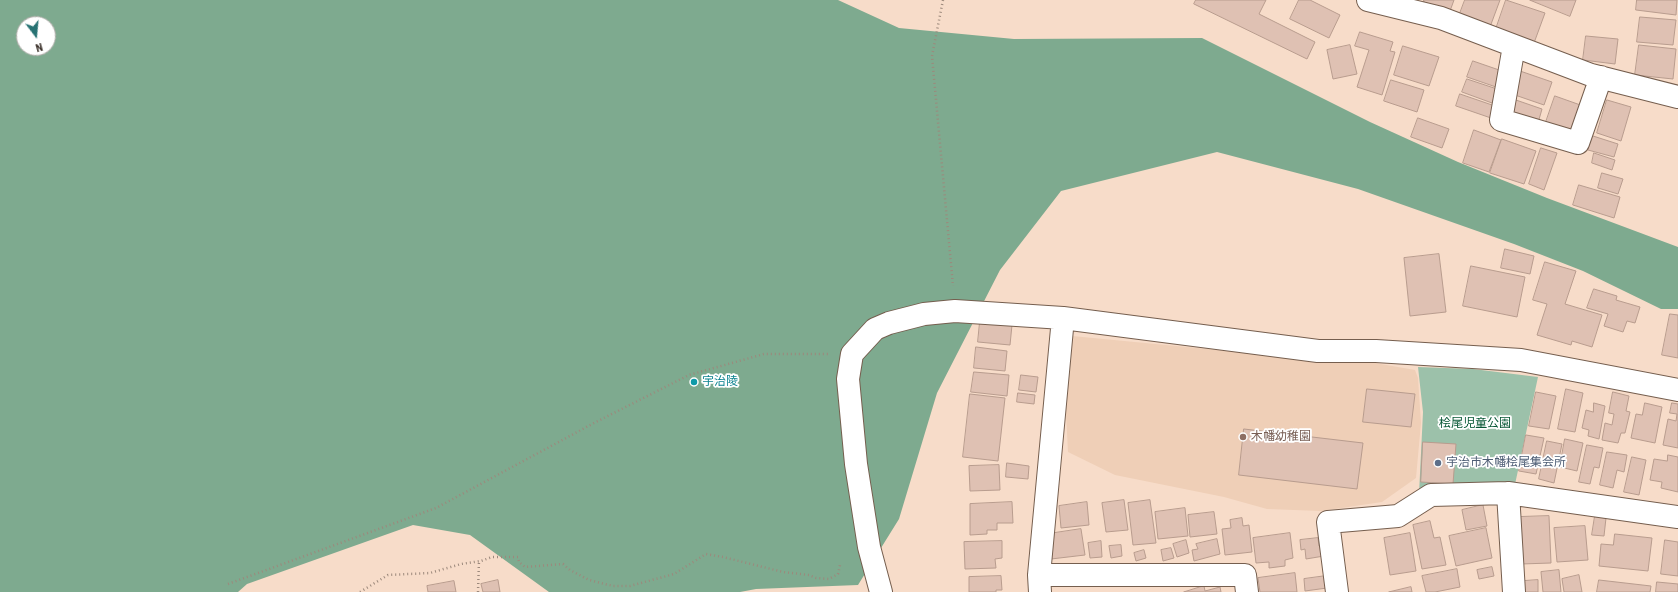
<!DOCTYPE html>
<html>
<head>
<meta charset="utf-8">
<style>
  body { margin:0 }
  #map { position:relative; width:1678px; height:592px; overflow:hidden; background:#f7dcc9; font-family:"Roboto Condensed",sans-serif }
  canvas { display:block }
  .north { position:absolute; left:16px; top:16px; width:40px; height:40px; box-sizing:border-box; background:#fff; border:1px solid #b0aca9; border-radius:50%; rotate:164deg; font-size:11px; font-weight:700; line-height:16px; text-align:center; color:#392f28 }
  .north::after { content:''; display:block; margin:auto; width:14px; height:18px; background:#277273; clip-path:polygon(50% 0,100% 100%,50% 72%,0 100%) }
</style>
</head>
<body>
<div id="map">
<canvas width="1678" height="592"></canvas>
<div class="north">N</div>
</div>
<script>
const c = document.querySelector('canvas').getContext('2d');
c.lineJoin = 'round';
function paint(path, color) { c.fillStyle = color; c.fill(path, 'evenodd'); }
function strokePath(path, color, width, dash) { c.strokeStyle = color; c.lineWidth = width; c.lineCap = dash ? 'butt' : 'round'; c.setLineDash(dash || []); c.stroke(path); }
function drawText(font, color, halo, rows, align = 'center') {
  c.font = font + ' "Roboto Condensed","Noto Sans JP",sans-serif'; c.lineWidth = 3.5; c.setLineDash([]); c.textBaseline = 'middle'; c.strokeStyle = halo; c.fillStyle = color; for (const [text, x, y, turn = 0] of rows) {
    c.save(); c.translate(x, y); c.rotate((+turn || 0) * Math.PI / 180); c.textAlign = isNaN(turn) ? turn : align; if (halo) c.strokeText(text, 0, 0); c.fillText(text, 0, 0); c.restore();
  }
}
const built = new Path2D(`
  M1062 335 1332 361 1358 360 1415 370 1418 378 1421 423 1416 478 1382 502 1321 511 1267 509 1224 497 1115 475 1068 452Z`);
const green = new Path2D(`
  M1418 367 1473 369 1538 377 1514 489 1419 494 1423 412Z`);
const forest = new Path2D(`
  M0 0H838L899 28 1014 39 1202 38 1370 122 1458 162 1547 198 1678 247V309H1661L1583 271 1514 244 1358 189 1217 152 1061 191 1000 270 937 393 899 519 858 585 756 589 740 592H549L470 535 413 525 247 584 238 592H0ZM24 24H48V48H24Z`);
const building = new Path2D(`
  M1196 0H1266L1259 14 1315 42 1307 59 1194 4Z
  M1299 0H1310L1340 15 1329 38 1290 19Z
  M1424 0H1454L1450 11 1424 2Z
  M1465 0H1500L1490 27 1459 16Z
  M1506 0 1545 13 1534 43 1496 29Z
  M1530 0H1576L1570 16Z
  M1637 0H1677L1676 15 1636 10Z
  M1640 17 1676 20 1673 45 1637 42Z
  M1360 32 1393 42 1390 51 1395 52 1382 95 1357 87 1369 50 1355 46Z
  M1586 36 1618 39 1615 64 1583 60Z
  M1350 45 1357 74 1333 79 1327 50Z
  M1639 45 1676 49 1673 79 1635 75Z
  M1403 46 1439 57 1429 86 1394 75Z
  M1473 61 1502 71 1496 87 1467 77Z
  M1520 71 1552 82 1544 105 1512 94Z
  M1467 79 1497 89 1492 103 1462 92Z
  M1391 80 1424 90 1417 112 1384 101Z
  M1460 94 1495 106 1491 118 1456 106Z
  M1555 96 1586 107 1577 133 1546 122Z
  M1513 99 1542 109 1538 123 1509 113Z
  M1607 100 1631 107 1621 141 1597 133Z
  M1418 118 1449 129 1442 148 1411 137Z
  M1474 130 1501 140 1489 172 1463 163Z
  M1593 136 1618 144 1614 157 1588 150Z
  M1502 139 1536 151 1524 184 1490 173Z
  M1541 148 1557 153 1544 190 1529 184Z
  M1594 153 1615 160 1612 170 1592 163Z
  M1602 173 1623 179 1618 194 1598 188Z
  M1579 185 1620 197 1614 218 1573 205Z
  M1505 249 1534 256 1530 274 1501 268Z
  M1439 254 1446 312 1410 316 1404 258Z
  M1545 262 1576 271 1565 304 1602 315 1592 347 1572 341 1571 345 1537 335 1547 304 1533 300Z
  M1471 266 1525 277 1517 317 1463 306Z
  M1594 289 1617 296 1616 300 1640 307 1635 323 1627 321 1623 332 1604 326 1608 314 1587 308Z
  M1670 314 1678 315V358L1662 355Z
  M980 322 1012 325 1010 345 978 342Z
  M976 347 1007 351 1005 371 974 368Z
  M974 372 1009 375 1007 396 971 392Z
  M1021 375 1038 377 1036 392 1019 390Z
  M1367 389 1415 394 1411 427 1363 422Z
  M1566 389 1583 393 1575 432 1558 429Z
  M1536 392 1556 396 1549 429 1529 426Z
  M1613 392 1629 396 1626 411 1630 412 1625 433H1621L1618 443 1602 440 1605 423 1612 425 1614 414 1609 413Z
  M1018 393 1035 395 1034 404 1017 402Z
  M970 394 1005 398 998 461 963 457Z
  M1594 403 1605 406 1599 439 1588 436 1589 430 1582 428 1586 410 1593 412Z
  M1645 403 1662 407 1655 443 1631 438 1636 414 1642 415Z
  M1672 403 1678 404V448L1663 445 1668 419 1676 421 1677 414 1670 413Z
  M1244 429 1363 443 1357 489 1239 475Z
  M1526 435 1544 438 1536 474 1519 471Z
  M1565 439 1583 443 1577 471 1560 467Z
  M1547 441 1562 444 1554 483 1539 479Z
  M1423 442 1456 444 1453 484 1421 482Z
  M1587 445 1603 448 1599 468 1594 467 1590 484 1579 482Z
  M1607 452 1627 455 1624 472 1617 470 1613 488 1600 485Z
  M1668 455 1678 457V492L1661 488 1662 482 1650 480 1654 459 1667 461Z
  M1632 457 1646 460 1639 495 1624 492Z
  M1007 463 1029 466 1028 479 1006 477Z
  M999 465 1000 490 970 491 969 466Z
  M1124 500 1128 530 1106 532 1102 503Z
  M1150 500 1156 543 1133 545 1128 503Z
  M1012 502 1013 523H997V530H987V534L970 535V504Z
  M1087 502 1089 525 1061 528 1059 506Z
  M1483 505 1487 526 1466 530 1462 510Z
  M1185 508 1188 536 1158 539 1155 512Z
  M1214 512 1217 534 1190 537 1188 515Z
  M1549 516 1551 563 1521 564 1519 517Z
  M1595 516 1606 518 1604 536 1592 535Z
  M1242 518 1243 526 1249 525 1252 552 1225 555 1222 529 1231 528 1230 520Z
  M1430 521 1434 538 1440 537 1446 565 1422 569 1413 525Z
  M1585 526 1588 560 1557 562 1554 528Z
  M1486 528 1492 558 1456 566 1449 536Z
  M1081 529 1085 555 1051 559 1048 534Z
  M1290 533 1293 558 1285 560V566L1269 568V562L1256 563 1253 538Z
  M1410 533 1416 571 1390 575 1384 538Z
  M1615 534 1652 538 1648 571 1599 566 1601 544 1613 545Z
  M1318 538 1319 546H1323L1324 556 1306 559 1305 549 1301 550 1300 540Z
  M1217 539 1220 554 1194 561 1192 550 1198 549 1196 544Z
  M1186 540 1189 553 1177 557 1173 544Z
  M1665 540 1678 542V576L1661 574Z
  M1002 541V558L995 559 996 568 965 569 964 542Z
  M1101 541 1102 557 1090 558 1088 543Z
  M1121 545 1122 556 1111 558 1109 546Z
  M1171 548 1174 558 1163 561 1161 550Z
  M1144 550 1146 558 1136 561 1134 553Z
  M1492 567 1494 576 1479 579 1477 570Z
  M1457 569 1460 587 1435 592H1426L1422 576Z
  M1559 570 1561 592H1543L1541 572Z
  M1295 573 1297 592H1260L1258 578Z
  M1579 575 1582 592H1564L1562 579Z
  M1001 576 1002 590H996V592H969V577Z
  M1326 576 1327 588 1305 591 1304 579Z
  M498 580 500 592H483L481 584Z
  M1538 580V592H1524V581Z
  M1599 580 1651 586 1650 592H1597Z
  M454 581 456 592H428L427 586Z
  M1657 582 1678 584V592H1656Z
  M1204 586 1205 591 1220 587 1221 592H1184Z
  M1411 587 1412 592H1389Z`);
const path = new Path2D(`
  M943 0 932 56 953 286
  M228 584 436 508 594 423 689 375 764 354H828
  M360 592 388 575 430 573 461 564 481 561 492 557H518L519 562 525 567 563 564 570 570 589 580 613 586H630L674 574 706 554 723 557 783 572 809 575 816 578 829 579 838 574 840 565
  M478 592 479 561`);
const street = new Path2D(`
  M1368 0 1441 18 1591 75 1678 97
  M1514 46 1501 120 1578 143 1601 77
  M1508 493 1514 592
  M1039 575H1245L1247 592
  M881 592 869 547 856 464 848 379 852 354 875 329 889 323 924 314 955 311 1063 318 1318 351H1376L1521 360 1678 390
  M1040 592 1039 575 1063 318
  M1337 592 1328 522 1398 516 1431 495 1508 493 1678 517`);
const markers = [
  [694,382,4,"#0f9aa8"],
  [1243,437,4,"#8d6e63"],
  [1438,463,4,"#5c6f8a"]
];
const cultureNames = [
  ["宇治陵",702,382]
];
const parkNames = [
  ["桧尾児童公園",1475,424]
];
const educationNames = [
  ["木幡幼稚園",1251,437]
];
const serviceNames = [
  ["宇治市木幡桧尾集会所",1446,463]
];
paint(built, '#efcfb7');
paint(green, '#9cc1aa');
paint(forest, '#7eaa8f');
paint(building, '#dfc1b3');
strokePath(building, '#b89c8e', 1);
strokePath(street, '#755e4e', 24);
strokePath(path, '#9c897c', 2.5, [1, 3]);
strokePath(street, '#fff', 22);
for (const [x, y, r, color] of markers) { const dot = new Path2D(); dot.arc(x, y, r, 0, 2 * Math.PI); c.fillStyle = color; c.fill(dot); strokePath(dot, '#fff', 1.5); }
drawText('12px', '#0d838f', '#fff', cultureNames, 'left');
drawText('12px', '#075735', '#fff', parkNames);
drawText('12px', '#785e54', '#fff', educationNames, 'left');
drawText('12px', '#4e5e75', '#fff', serviceNames, 'left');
</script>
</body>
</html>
